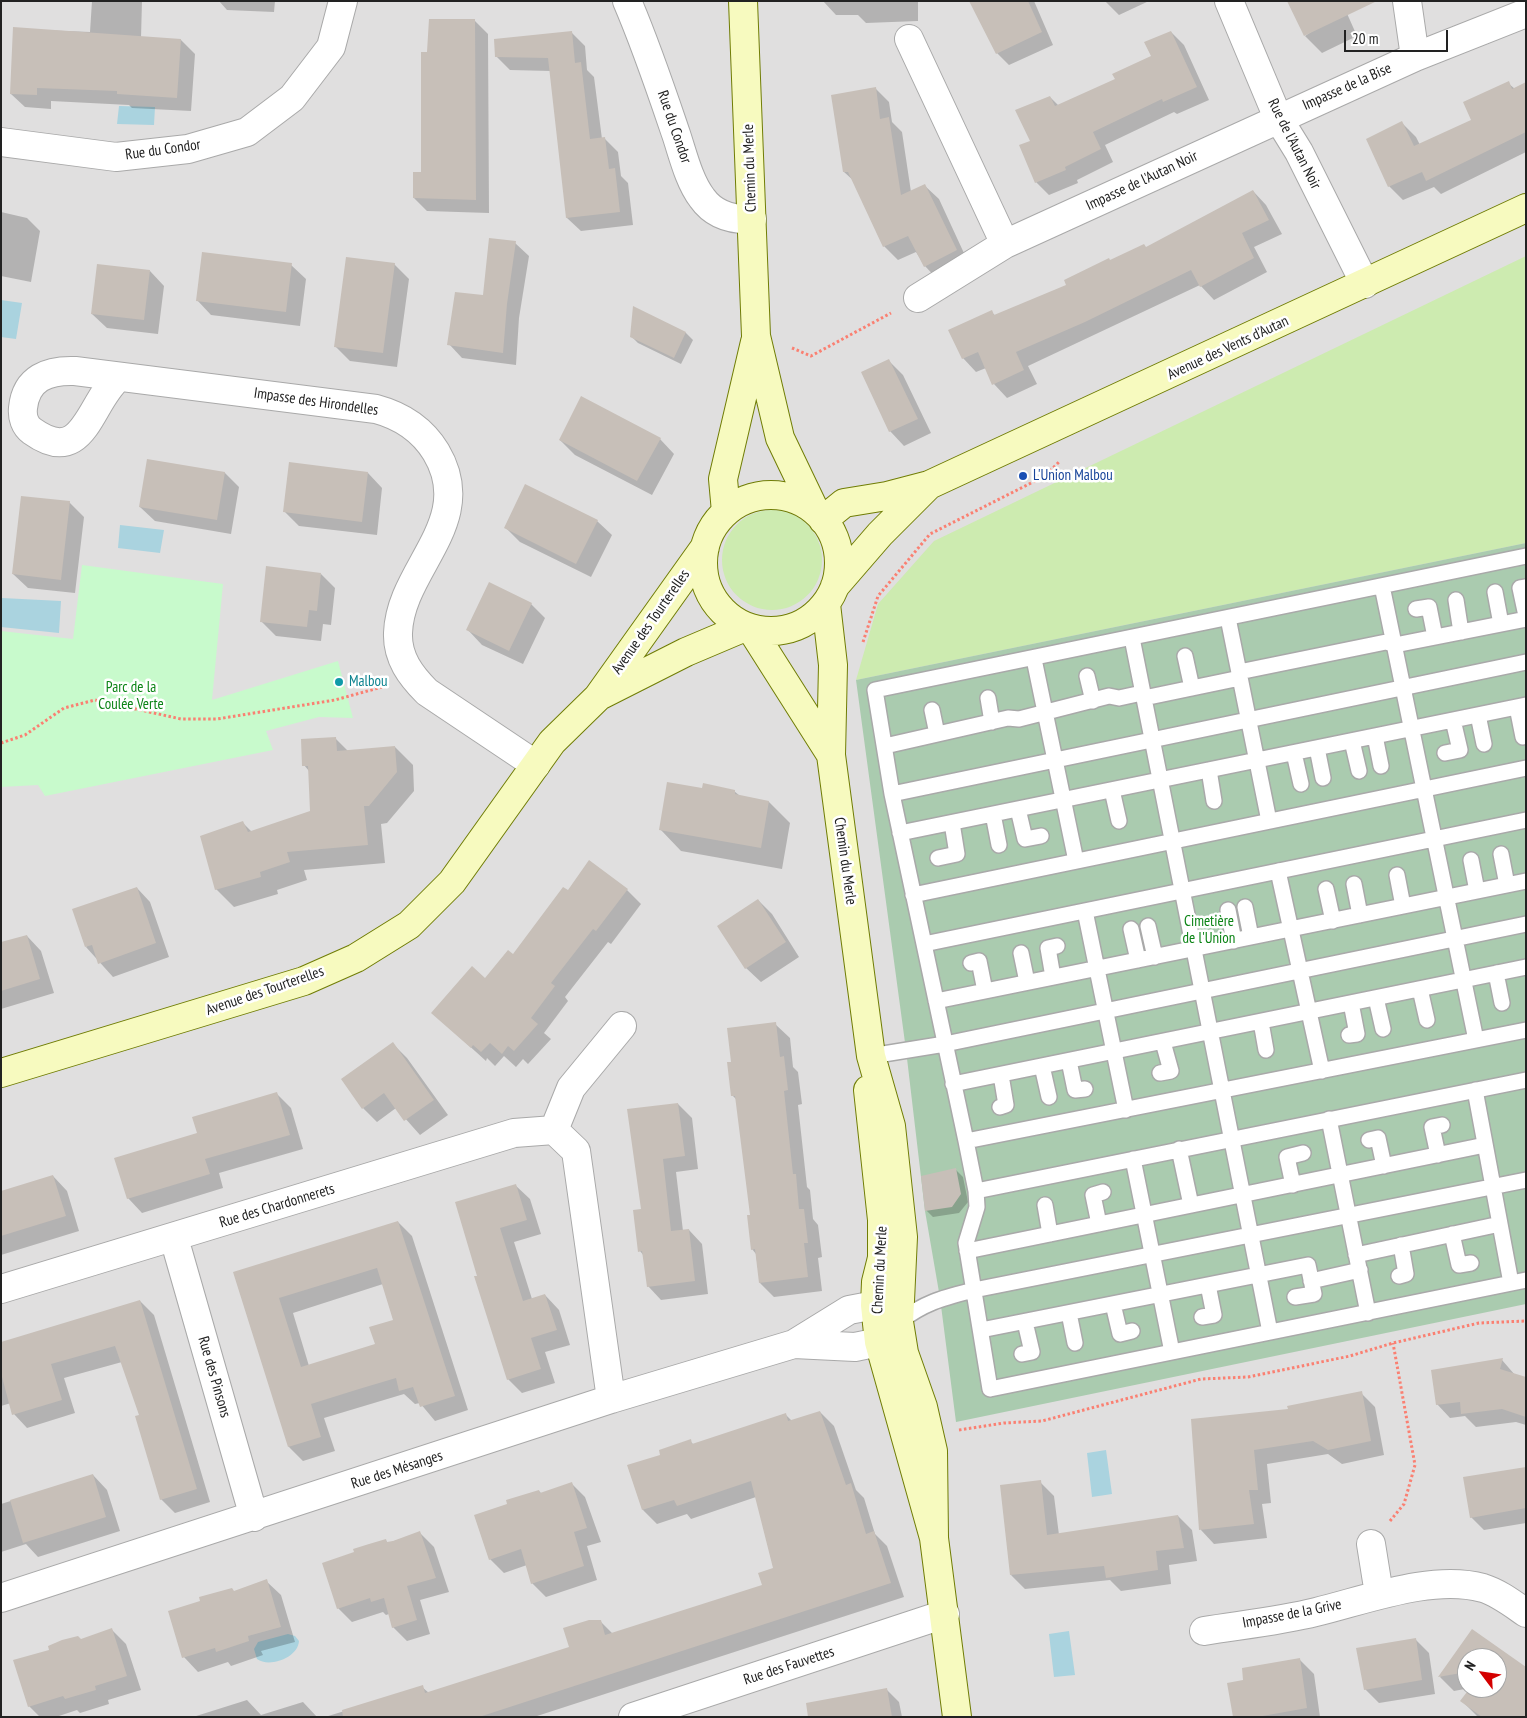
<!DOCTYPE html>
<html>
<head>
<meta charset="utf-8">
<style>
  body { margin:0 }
  #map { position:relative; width:1527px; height:1718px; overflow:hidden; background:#f2efe9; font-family:"PT Sans Narrow",sans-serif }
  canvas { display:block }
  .frame { position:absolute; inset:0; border:2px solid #222; pointer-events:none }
  .north { position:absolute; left:1457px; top:1648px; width:50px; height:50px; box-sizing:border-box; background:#fff; border:1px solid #a7a7a7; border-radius:50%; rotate:301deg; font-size:14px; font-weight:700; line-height:20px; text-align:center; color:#222 }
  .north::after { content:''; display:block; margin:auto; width:18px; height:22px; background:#d40000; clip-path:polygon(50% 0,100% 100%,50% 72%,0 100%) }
  .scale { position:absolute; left:1344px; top:30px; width:104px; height:22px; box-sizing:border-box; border:2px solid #222; border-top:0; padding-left:6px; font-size:15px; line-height:18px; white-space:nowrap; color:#222; -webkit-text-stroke:4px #fff; paint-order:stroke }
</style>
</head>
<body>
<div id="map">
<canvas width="1527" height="1718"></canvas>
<div class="frame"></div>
<div class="north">N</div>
<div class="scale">20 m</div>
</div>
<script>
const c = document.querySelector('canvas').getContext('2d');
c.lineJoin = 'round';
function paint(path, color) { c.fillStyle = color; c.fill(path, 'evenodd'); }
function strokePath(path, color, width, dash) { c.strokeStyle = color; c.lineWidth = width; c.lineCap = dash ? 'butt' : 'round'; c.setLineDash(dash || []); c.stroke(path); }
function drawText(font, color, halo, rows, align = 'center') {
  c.font = font + ' "PT Sans Narrow",sans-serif'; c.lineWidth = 5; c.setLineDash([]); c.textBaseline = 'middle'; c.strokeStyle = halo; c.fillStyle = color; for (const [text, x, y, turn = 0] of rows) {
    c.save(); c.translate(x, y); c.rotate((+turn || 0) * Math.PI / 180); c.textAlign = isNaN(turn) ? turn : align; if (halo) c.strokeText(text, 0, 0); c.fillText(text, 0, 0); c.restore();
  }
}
const residential = new Path2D(`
  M1 1H1526V1717H1ZM1467 1658H1497V1688H1467Z`);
const grass = new Path2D(`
  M1526 256V543L856 680 878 604 934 541Z
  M722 560a50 50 0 1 1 100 0a50 50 0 1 1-100 0Z`);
const cemetery = new Path2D(`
  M1526 543V1304L956 1422 940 1298 925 1211 906 1050 856 680Z`);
const park = new Path2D(`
  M82 565 223 584 212 700 338 661 353 718 319 717 266 731 273 750 45 796 38 785 1 787V631L73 639Z`);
const water = new Path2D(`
  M119 106 155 107 154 125 117 124Z
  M1 300 22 303 16 339 1 337Z
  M120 525 164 530 160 553 118 548Z
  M2 598 61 601 59 633 1 627Z
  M1106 1450 1112 1494 1092 1497 1087 1453Z
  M1069 1631 1075 1675 1054 1677 1049 1634Z
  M288 1634 295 1636 299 1641C298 1658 269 1668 257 1659L254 1649 258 1642Z`);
const shadow = new Path2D(`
  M92 1H142L141 38 181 40 195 54 191 111 132 108 129 105 51 101V109L25 107 11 94 14 29 90 32Z
  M219 1H275L274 12 227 10Z
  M823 1H918V21L866 23 858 15H836Z
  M972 1H1034L1053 45 1009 65 997 53Z
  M1105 1H1149L1119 15Z
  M1345 9 1357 36 1322 53 1305 36Z
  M475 21 488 34 489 213 427 211 414 198 422 173 428 53Z
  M571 32 585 46 587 70 594 77 602 139H605L618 152 621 176 628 183 633 225 581 231 567 218 551 71 510 70 496 56Z
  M1171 32 1184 45 1209 100 1177 114 1174 112 1105 145 1113 162 1077 180 1078 183 1049 195 1036 182 1031 142 1050 97 1059 106 1116 80 1153 57Z
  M1508 83 1515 89 1526 83V152L1441 194 1434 187 1403 200 1389 186 1402 123 1416 137 1420 145 1473 121Z
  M875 88 889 102 892 122 902 132 911 192 925 186 939 199 969 264 938 280 925 266 916 252 898 260 884 246 854 181 844 172Z
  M1253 191 1266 205 1282 234 1254 247 1267 272 1214 300 1200 285 1028 366 1037 384 1007 398 994 384 986 368 976 372 963 358 991 312 996 316 1068 286 1110 261 1146 248Z
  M1 212 27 218 40 231 31 282 1 276Z
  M515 243 529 256 519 318 516 365 462 358 449 344 484 297Z
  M394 264 409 279 397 367 350 361 335 346Z
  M291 265 306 279 300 326 211 315 197 300Z
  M150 271 164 286 158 334 107 328 92 314Z
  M634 308 686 333 693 340 681 364 638 343 631 336Z
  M889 361 903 375 931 433 904 446 890 431Z
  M660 439 674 454 652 495 575 455 560 440Z
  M148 460 225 473 239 487 231 534 155 521 140 507Z
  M368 473 382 488 377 535 299 526 285 512Z
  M69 502 84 517 75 593 28 588 13 574Z
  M597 521 612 535 591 577 520 542 505 527Z
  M321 574 335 588 331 625 323 624 321 641 276 636 261 621Z
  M531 604 545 618 523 664 482 645 468 630Z
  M335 738 348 751 395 747 413 765 414 791 387 823 381 824 385 863 304 870 307 880 277 890 278 894 234 907 216 889 243 823 252 832 311 812 309 771 304 765Z
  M703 790 734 791 740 796 769 802 790 823 782 869 681 851 660 829Z
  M590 862 627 890 641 904 611 944 608 942 565 997 568 1001 544 1033 551 1039 528 1064 523 1059 516 1067 504 1056 495 1066 487 1058 486 1061 433 1013 485 980 513 955 568 891Z
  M137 888 150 902 169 957 113 977 86 947Z
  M758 900 772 914 799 957 761 982 746 968Z
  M27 936 41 951 54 993 1 1009V944Z
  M775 1024 790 1038 793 1067 798 1072 802 1104 798 1105 807 1187 810 1190 813 1219 818 1225 822 1257 818 1258 822 1291 774 1297 760 1283 756 1254 752 1249V1216L737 1100 732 1095V1063Z
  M393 1044 407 1058 448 1115 420 1135 396 1108 377 1122 363 1108Z
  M276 1093 291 1108 303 1149 219 1173 223 1188 142 1213 128 1198 199 1134Z
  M678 1104 692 1118 698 1169 676 1172 683 1231 689 1230 702 1244 708 1294 661 1300 648 1286 644 1256 640 1251 642 1210Z
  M956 1170 963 1177 968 1202 959 1213 933 1217 926 1210Z
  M53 1176 67 1191 79 1231 1 1255V1192Z
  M515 1185 530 1199 541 1234 514 1242 532 1299 545 1295 559 1310 570 1345 545 1352 555 1383 522 1393 508 1379 479 1276Z
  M398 1222 412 1236 468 1410 435 1421 420 1403 415 1404 404 1394 324 1418 335 1451 303 1461 289 1447 234 1273ZM383 1284 394 1321 373 1347 309 1366 293 1313Z
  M140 1301 154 1315 210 1502 175 1513 161 1499 141 1416 122 1362 64 1378 75 1413 27 1428 14 1414 11 1403 1 1406V1343Z
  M1502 1360 1515 1375 1526 1378V1425L1516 1422 1476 1427 1465 1416 1450 1418 1437 1404Z
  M1361 1393 1375 1407 1384 1455 1342 1464 1328 1454 1267 1464 1271 1503 1262 1504 1267 1538 1214 1544 1201 1530 1193 1421 1289 1410Z
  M820 1412 834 1426 856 1490 864 1498 875 1534 887 1546 904 1597 534 1717H325L422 1687 429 1693 571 1648 600 1621 613 1634 764 1586 774 1569 756 1497 691 1519 687 1514 657 1524 643 1510 628 1466 662 1456 690 1441 694 1445 785 1414 792 1421Z
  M1526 1468V1523L1484 1530 1471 1517Z
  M93 1475 107 1490 120 1531 38 1557 26 1544 1 1552V1504Z
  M1040 1482 1054 1496 1059 1535 1178 1516 1192 1530 1197 1561 1169 1565 1171 1584 1121 1591 1110 1580 1025 1589 1011 1575Z
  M571 1483 585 1497 601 1542 587 1546 597 1580 546 1597 532 1583 527 1565 504 1573 490 1559 508 1505 539 1491 542 1494Z
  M420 1533 434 1547 449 1592 420 1600 430 1634 407 1641 393 1627 389 1614 386 1615 383 1612 352 1622 338 1608 385 1540 388 1543Z
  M266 1581 281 1595 295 1642 261 1651 263 1655 231 1666 228 1662 198 1672 184 1657 234 1592Z
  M112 1630 126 1644 141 1690 108 1700 109 1704 80 1713 77 1710 56 1717H40L29 1706 50 1651Z
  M1473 1631 1526 1669V1717H1478L1462 1701 1472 1688H1497V1658H1467V1688H1470L1454 1691 1440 1677Z
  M1415 1639 1429 1653 1435 1694 1379 1703 1365 1689Z
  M1299 1659 1314 1674 1320 1717H1234L1245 1681Z
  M886 1689 899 1702 902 1717H848Z
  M247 1700 261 1715 303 1702 317 1717H193Z`);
const building = new Path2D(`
  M969 1H1028L1042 32 996 54Z
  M1287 1H1377L1304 36Z
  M429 19H475L476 200 413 198V172H421V52H427Z
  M13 27 181 39 177 98 117 94V91L37 88V95L10 94Z
  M572 31 575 63 581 62 590 139 605 137 609 169 615 168 620 212 566 218 548 58 495 57 494 39Z
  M1171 31 1197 87 1163 102 1162 99 1093 132 1101 149 1065 167 1066 170 1035 183 1019 145 1030 141 1015 110 1050 96 1055 106 1115 79 1112 74 1151 56 1144 42Z
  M1509 81 1512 89 1526 82V132L1426 181 1422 172 1388 187 1366 139 1402 121 1414 146 1471 120 1463 102Z
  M876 87 880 119 889 117 901 195 925 184 957 250 924 267 908 236 883 247 848 172H843L831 95Z
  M1253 190 1269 220 1242 233 1254 258 1200 287 1191 270 1085 322 1016 352 1024 370 992 385 978 352 962 359 948 330 992 310 994 315 1066 285 1064 280 1109 258 1110 260 1144 244 1146 247Z
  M489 238 516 241 507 304 503 353 447 345 455 292 483 295Z
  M202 252 292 263 286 312 196 301Z
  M346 257 395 263 383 353 334 347Z
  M97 264 150 270 144 320 91 314Z
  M633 306 686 332 674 358 630 337Z
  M889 359 918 419 889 432 861 372Z
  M581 396 661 438 637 481 559 440Z
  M147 459 225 472 217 520 139 507Z
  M289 462 368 472 362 522 283 512Z
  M525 484 598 520 576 564 504 528Z
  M21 496 70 501 61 580 12 574Z
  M266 566 321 573 317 611 309 610 307 627 260 622Z
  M489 582 532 603 509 651 466 630Z
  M336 737 337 751 395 746 397 772 369 806H364L368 845 287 852 290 862 260 872 261 877 215 890 200 836 243 821 248 832 310 811 308 766H302L301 739Z
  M667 782 702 788 703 783 735 790V794L769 801 761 848 659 830Z
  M589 860 628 889 596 931 593 929 551 983 555 986 531 1018 538 1024 514 1051 508 1046 502 1054 490 1043 481 1052 473 1045 471 1048 431 1013 472 966 485 978 508 950 513 954 563 887 568 890Z
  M137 887 156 943 98 964 92 945 85 947 72 909Z
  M758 899 786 942 745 969 717 926Z
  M27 935 40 979 1 991V942Z
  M776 1022 780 1057 784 1056 788 1090 784 1091 793 1174H796L799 1209H804L808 1243H804L808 1277 759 1283 755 1249 751 1250 747 1215H750L735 1096H731L727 1062H731L727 1028Z
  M393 1042 434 1100 404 1121 384 1093 362 1109 341 1079Z
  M277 1092 290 1135 205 1159 210 1174 127 1199 114 1158 197 1133 192 1117Z
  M678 1103 685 1156 663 1159 671 1231 689 1229 695 1281 647 1287 642 1251 638 1252 633 1210 641 1209 627 1109Z
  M956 1168 961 1194 952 1207 925 1211 921 1176Z
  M53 1175 66 1216 1 1236V1191Z
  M516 1184 527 1220 500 1228 523 1301 545 1294 557 1330 531 1338 541 1369 507 1380 474 1276H477L455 1202Z
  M398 1221 455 1396 420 1407 413 1387 399 1391 396 1378 359 1389 311 1404 321 1437 288 1447 233 1272ZM377 1268 393 1320 369 1327 375 1344 301 1367 279 1298Z
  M140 1300 197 1489 160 1500 135 1416 139 1415 115 1346 51 1364 62 1400 12 1415 1 1373V1342Z
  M1503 1358 1500 1369 1526 1377V1417L1502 1409 1461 1414 1460 1402 1436 1405 1431 1370Z
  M1362 1391 1371 1441 1328 1450 1313 1441 1254 1450 1258 1490H1249L1254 1524 1199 1530 1191 1419 1288 1409 1287 1406Z
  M820 1411 846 1485 851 1483 866 1534 874 1531 891 1583 479 1717H343L342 1710 423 1685 425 1693 569 1647 563 1628 589 1620H601L605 1635 762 1585 758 1573 773 1568 751 1481 677 1506 674 1500 642 1510 627 1465 660 1455 659 1450 691 1439 692 1444 786 1413 788 1421Z
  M1526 1467V1508L1470 1518 1463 1477Z
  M93 1474 106 1517 23 1543 10 1500Z
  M1041 1480 1047 1535 1178 1515 1184 1548 1156 1551 1158 1570 1106 1578 1104 1566 1010 1575 1000 1485Z
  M572 1482 587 1528 574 1532 584 1566 531 1584 521 1549 489 1560 474 1515 507 1504 506 1500 539 1490 540 1493Z
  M420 1531 436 1578 407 1586 417 1620 392 1628 384 1598 371 1602 370 1598 337 1609 322 1563 354 1552 353 1549 369 1544 386 1539 387 1542 393 1541Z
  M267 1579 281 1627 248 1636 249 1641 216 1652 215 1648 182 1658 168 1611 200 1601 199 1597 232 1588 234 1591Z
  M112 1628 127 1676 95 1686 96 1690 65 1699 63 1696 28 1707 13 1660 49 1650 48 1646 62 1640 78 1636 81 1639Z
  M1472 1629 1526 1667V1717H1482L1460 1701 1470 1688H1497V1658H1467V1672L1438 1677Z
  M1416 1638 1422 1680 1364 1690 1356 1648Z
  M1300 1658 1307 1708 1257 1717H1233L1227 1683 1243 1680 1242 1668Z
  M887 1688 892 1717H808L806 1703Z`);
const path = new Path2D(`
  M792 348 811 356 891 313
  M863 642 878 596 930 534 1045 476 1060 461
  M1 743 25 735 64 708 95 700 181 719H217L335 700 382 687
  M959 1430 1004 1423 1042 1421 1201 1379 1248 1377 1350 1356 1393 1343 1479 1323 1526 1321
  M1390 1521 1404 1504 1415 1465 1393 1343`);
const lane = new Path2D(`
  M1526 556 875 690 892 794 966 1141 1526 1030
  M1382 586 1476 1040
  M1526 587 1520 588 1526 616
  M1495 592 1501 624
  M1456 600 1461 632
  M1416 609 1429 607 1435 637
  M1228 618 1269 821
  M1132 638 1270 1332
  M1185 656 1192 688
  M1034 659 1076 861
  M1239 672 1386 642 1395 645 1526 619
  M1087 676 1093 701
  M988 698 992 722
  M1144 698 1240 678
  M1517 707 1523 737
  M932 710 937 734
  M1478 715 1484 744
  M1375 736 1381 766
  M1352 741 1359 771
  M885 746 1008 718 1019 719 1109 696 1119 698 1142 693
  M1317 748 1323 778
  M1294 753 1301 784
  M1445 753 1460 750 1453 720
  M1209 770 1214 801
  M1112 790 1119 821
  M892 794 1526 662
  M1018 809 1025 839 1041 836
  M993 814 999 845
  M900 833 1526 705
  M1501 854 1507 885
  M938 858 957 854 952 823
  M1471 860 1477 891
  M1278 871 1322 1071
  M1397 875 1403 906
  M1354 884 1360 915
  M1326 889 1333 921
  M913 895 1526 768
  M1245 907 1251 937
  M1228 910 1234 941
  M1085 911 1126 1110
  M1148 926 1155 957
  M1131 929 1138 960
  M924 944 1526 820
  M1021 953 1027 982
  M971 963 979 961 985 991
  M1496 973 1502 1003
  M1053 977 1048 948 1057 946
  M1420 989 1427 1020
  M1376 998 1383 1029
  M936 1001 1526 881
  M1261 1022 1266 1050
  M1349 1035 1357 1034 1351 1003
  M871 1056 945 1044 1526 924
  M1069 1061 1075 1090 1085 1089
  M1042 1066 1049 1097
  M1160 1073 1171 1071 1163 1042
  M1526 1080 976 1191 977 1207 966 1243 990 1389 1526 1280
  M953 1084 1526 967
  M1475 1090 1511 1283
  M1000 1107 1006 1105 1001 1075
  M1329 1119 1368 1313
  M1369 1140 1378 1138 1384 1166
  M966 1141 976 1191
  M1179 1149 1191 1205
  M1438 1155 1432 1127 1442 1125
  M1133 1159 1172 1352
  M1293 1185 1287 1157 1303 1153
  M1045 1205 1050 1234
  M1099 1224 1093 1195 1103 1192
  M1452 1234 1459 1265 1471 1263
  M967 1251 1485 1145
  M1356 1255 1500 1224
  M1399 1276 1406 1274 1401 1245
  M1311 1281 1360 1270
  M1113 1304 1120 1334 1132 1331
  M1069 1313 1075 1343
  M1202 1317 1214 1315 1208 1285
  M899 1322C925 1302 943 1298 974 1290L1526 1180
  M981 1330 1308 1265 1314 1294 1295 1297
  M1022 1354 1032 1352 1025 1322`);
const street = new Path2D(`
  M627 1C646 45 661 90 676 134 683 155 689 181 702 198 714 215 733 220 752 219
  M1229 1 1278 118 1299 152 1365 284
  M909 39 1005 244
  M1415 57 1526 13
  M1 142 116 157 188 149 247 132 292 98 331 47 343 1
  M918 298 1005 244 1415 57 1407 1
  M119 377C89 401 85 469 32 431 25 426 22 417 23 408 26 378 48 370 75 371L376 409C402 416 422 429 436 452 478 522 400 568 398 633 397 658 411 676 427 692L536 765
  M554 1130 571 1088 622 1026
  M174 1238 254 1517
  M1 1289 514 1133 554 1130 576 1151 611 1399
  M1371 1544 1379 1594
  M1 1598 611 1399 794 1344 849 1310 875 1305 899 1322 879 1342 855 1347 794 1344
  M1204 1631C1241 1625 1280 1621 1316 1612 1366 1600 1432 1574 1483 1588 1499 1593 1513 1604 1526 1613
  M633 1717 945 1614`);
const secondary = new Path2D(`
  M743 1 756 336 780 438 815 511
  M703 563a68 68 0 1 1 136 0a68 68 0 1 1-136 0Z
  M726 512 723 479 755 342
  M823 520 844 503 887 496 929 485 1526 208
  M835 586 880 534 929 485
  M826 604 833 665 831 755 871 1056 891 1126 903 1237 899 1322 904 1353 923 1407 933 1451 934 1538
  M751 629 831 755
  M599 696 686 652 745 627
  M1 1073 304 981 356 958 409 925 452 882 552 742 598 697 705 547
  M868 1090 882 1220V1258L876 1282 875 1305 879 1342 934 1538 957 1717`);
const markers = [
  [1023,476,5,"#1a4fb4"],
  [339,682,5,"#0f9aa8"]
];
const streetNames = [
  ["Impasse de la Bise",1347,87,-24],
  ["Rue du Condor",674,127,71],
  ["Rue de l'Autan Noir",1294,144,63],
  ["Rue du Condor",163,150,-8],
  ["Chemin du Merle",750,168,-92],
  ["Impasse de l'Autan Noir",1142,181,-25],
  ["Avenue des Vents d'Autan",1228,348,-25],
  ["Impasse des Hirondelles",316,402,8],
  ["Avenue des Tourterelles",651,622,-55],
  ["Chemin du Merle",845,861,82],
  ["Avenue des Tourterelles",265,991,-19],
  ["Rue des Chardonnerets",277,1206,-17],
  ["Chemin du Merle",880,1270,-87],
  ["Rue des Pinsons",214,1377,74],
  ["Rue des Mésanges",397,1470,-18],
  ["Impasse de la Grive",1292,1614,-11],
  ["Rue des Fauvettes",789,1666,-18]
];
const transitNames = [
  ["L'Union Malbou",1033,476]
];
const cultureNames = [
  ["Malbou",349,682]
];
const parkNames = [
  ["Parc de la",131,688],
  ["Coulée Verte",131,705],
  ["Cimetière",1209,922],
  ["de l'Union",1209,939]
];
paint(residential, '#e0dfdf');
paint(grass, '#cdebb0');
paint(cemetery, '#aacbaf');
paint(park, '#c8facc');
paint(water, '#aad3df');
paint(shadow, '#0003');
paint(building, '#c7bfb8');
strokePath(lane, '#a9a9a9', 18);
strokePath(street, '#a9a9a9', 30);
strokePath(secondary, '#707d05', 30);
strokePath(path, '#fa8072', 3, [2.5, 2.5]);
strokePath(lane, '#fff', 15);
strokePath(street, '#fff', 28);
strokePath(secondary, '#f7fabf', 28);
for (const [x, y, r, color] of markers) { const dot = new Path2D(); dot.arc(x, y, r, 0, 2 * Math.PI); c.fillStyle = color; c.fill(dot); strokePath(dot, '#fff', 2); }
drawText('15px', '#222', '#fff', streetNames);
drawText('15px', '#164399', '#fff', transitNames, 'left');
drawText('15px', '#0d838f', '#fff', cultureNames, 'left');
drawText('15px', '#0c8416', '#fff', parkNames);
</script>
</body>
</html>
